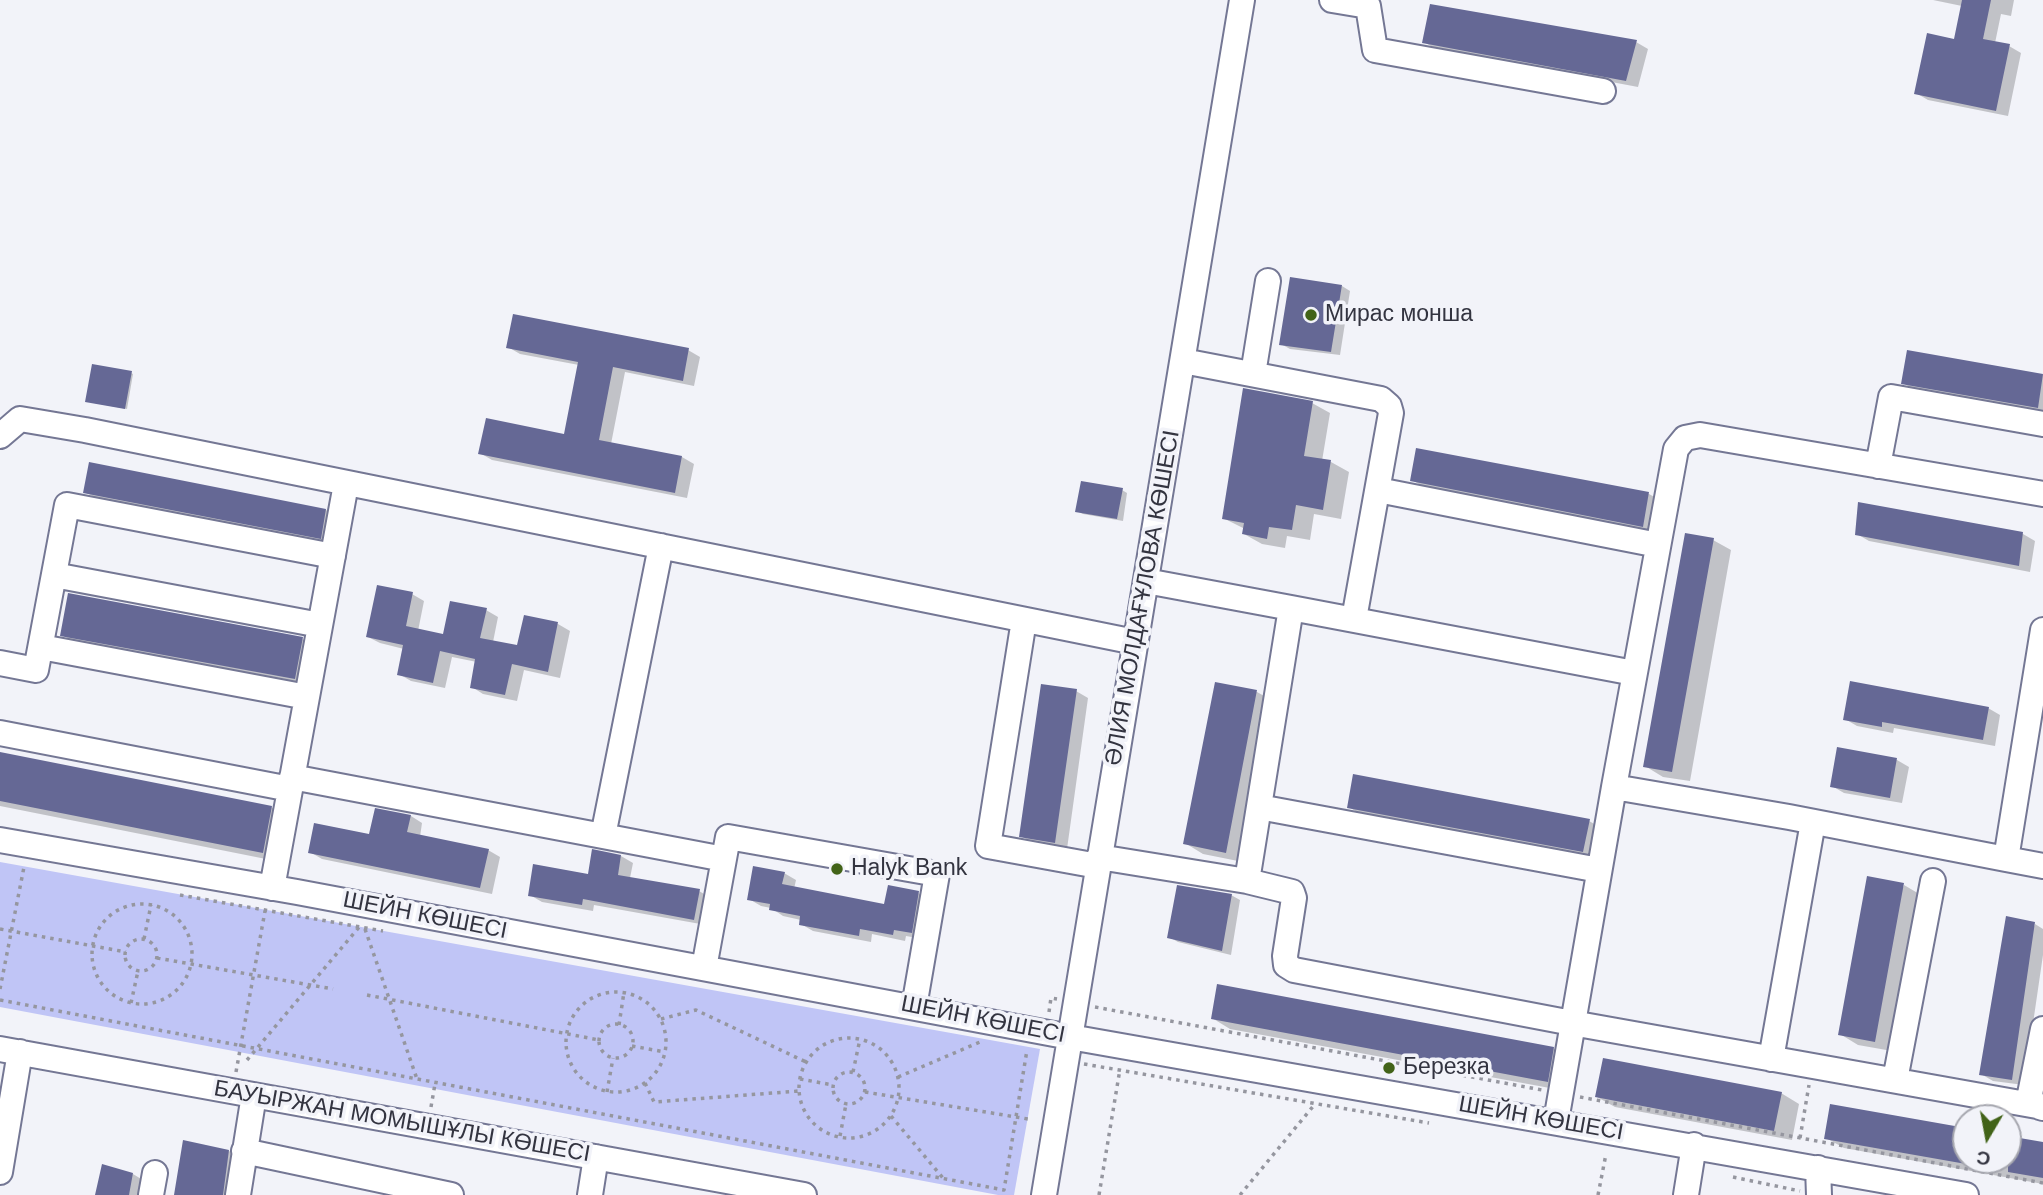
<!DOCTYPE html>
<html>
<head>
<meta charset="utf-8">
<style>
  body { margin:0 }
  #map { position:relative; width:2043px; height:1195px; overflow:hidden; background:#f2f3f9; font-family:Helvetica,sans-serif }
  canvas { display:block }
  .north { position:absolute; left:1952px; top:1104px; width:70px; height:70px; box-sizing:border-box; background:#f2f3f9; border:2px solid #a6a7af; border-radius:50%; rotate:190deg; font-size:19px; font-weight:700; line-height:28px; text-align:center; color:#333440 }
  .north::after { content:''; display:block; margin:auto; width:24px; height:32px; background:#426318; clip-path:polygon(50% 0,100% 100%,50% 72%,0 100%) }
</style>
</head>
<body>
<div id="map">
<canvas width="2043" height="1195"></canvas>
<div class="north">С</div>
</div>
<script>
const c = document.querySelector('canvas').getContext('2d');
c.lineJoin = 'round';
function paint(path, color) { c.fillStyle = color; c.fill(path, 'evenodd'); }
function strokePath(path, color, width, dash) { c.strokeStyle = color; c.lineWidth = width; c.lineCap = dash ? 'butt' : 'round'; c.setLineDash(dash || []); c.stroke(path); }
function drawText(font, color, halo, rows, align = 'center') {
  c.font = font + ' Helvetica,sans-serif'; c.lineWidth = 7; c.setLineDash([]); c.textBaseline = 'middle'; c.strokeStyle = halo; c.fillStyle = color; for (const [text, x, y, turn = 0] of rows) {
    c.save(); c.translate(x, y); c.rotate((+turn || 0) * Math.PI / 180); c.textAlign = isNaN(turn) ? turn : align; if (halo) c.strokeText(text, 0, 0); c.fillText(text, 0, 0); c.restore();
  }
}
const green = new Path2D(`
  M0 862 1040 1049 1014 1195H998L0 1007Z`);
const shadow = new Path2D(`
  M1933 0H2014L2011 16 2001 14 1995 43 2009 46 2021 53 2008 116 1928 100 1916 93 1955 41 1962 6Z
  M1424 42H1636L1648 49 1638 87 1436 49Z
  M1342 286 1350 291 1340 355 1290 349 1281 344Z
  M508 347 688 350 700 357 694 386 625 372 611 444 682 457 694 464 687 498 492 460 480 453 565 436 579 365 520 354Z
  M1909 352 2043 375V412L1915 390 1903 383Z
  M131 373 133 374 127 409 89 402Z
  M1312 403 1330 413 1322 461 1331 462 1349 472 1341 519 1314 514 1310 540 1287 536 1285 548 1262 544 1244 534 1245 529 1223 518Z
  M1417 450 1649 494 1667 504 1661 536 1429 490 1412 480Z
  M1122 490 1127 493 1123 521 1083 514 1077 511Z
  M85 492 326 510 344 521 339 548 103 502Z
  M1860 504 2023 534 2035 541 2030 572 1869 541 1857 534Z
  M1713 540 1731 550 1690 781 1663 777 1645 766Z
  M412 594 424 601 418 631 444 636 486 610 498 617 493 642 519 647 525 617 558 624 570 631 560 678 524 670 517 701 483 694 472 687 477 662 452 657 445 688 411 681 399 674 404 649 380 643 368 637Z
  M62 635 302 639 320 649 313 688 80 645Z
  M1216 684 1257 692 1275 702 1243 862 1203 854 1185 843Z
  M1076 691 1088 698 1067 849 1033 843 1021 836Z
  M1988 708 2000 715 1995 746 1894 728 1893 733 1857 726 1845 719Z
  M1839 749 1897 760 1909 767 1902 803 1844 793 1832 786Z
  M0 754 271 807 289 818 281 862 0 806Z
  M1349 807 1589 821 1607 831 1601 861 1366 818Z
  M411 816 422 823 420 837 488 850 500 857 492 894 322 859 310 852 371 836Z
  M621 856 633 863 630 878 699 891 711 898 706 925 594 905 593 911 542 902 530 895 590 876Z
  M784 873 796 880 794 889 886 906 918 893 930 900 923 939 906 936 905 941 872 934 871 942 813 931 801 924V920L783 916 771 908 761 906 749 899Z
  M1904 885 1921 895 1892 1051 1858 1045 1840 1034Z
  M1231 895 1240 900 1231 955 1178 942 1169 937Z
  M2035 924 2043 929V955L2024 1085 1993 1081 1981 1074Z
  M1212 1018 1553 1048 1571 1059 1566 1091 1230 1029Z
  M1781 1093 1799 1104 1792 1140 1615 1107 1597 1097Z
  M1966 1130V1160H2008V1138L2043 1144V1184L1844 1148 1826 1138Z
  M229 1151 244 1160 240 1195H175Z
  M133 1174 151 1185 149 1195H97Z`);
const building = new Path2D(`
  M1962 0H1991L1983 39 2010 44 1996 111 1914 94 1927 33 1954 39Z
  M1430 4 1637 40 1626 81 1422 43Z
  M1290 277 1342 285 1331 352 1279 345Z
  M513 314 689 348 683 381 613 367 599 440 682 456 675 493 478 454 486 418 564 434 578 362 506 348Z
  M1907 350 2043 374 2038 408 1901 384Z
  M92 364 132 371 125 409 85 402Z
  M1243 388 1313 401 1304 456 1331 460 1323 510 1296 505 1292 530 1269 527 1267 539 1242 534 1244 523 1222 519Z
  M1416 448 1649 492 1643 527 1410 481Z
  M89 462 326 509 321 539 83 493Z
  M1081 481 1123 488 1117 519 1075 512Z
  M1858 502 2023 532 2019 566 1855 535Z
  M1685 533 1714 538 1672 772 1643 767Z
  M377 585 413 592 406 626 443 634 450 601 487 608 480 638 517 645 524 615 558 622 548 672 512 664 505 695 470 688 475 659 440 651 433 683 397 675 403 645 366 637Z
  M68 593 303 637 295 679 60 636Z
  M1850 681 1989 707 1983 740 1882 722V727L1843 720Z
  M1215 682 1257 690 1226 853 1183 844Z
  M1041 684 1077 689 1055 843 1019 837Z
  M1837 747 1897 758 1890 798 1830 787Z
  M0 752 272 806 263 853 0 801Z
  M1353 774 1590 819 1583 852 1347 808Z
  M375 808 411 815 407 832 489 849 480 888 308 853 314 823 369 834Z
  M592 849 621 855 618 875 700 889 694 920 583 899 582 905 528 896 533 864 588 874Z
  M753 866 785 872 782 884 884 904 888 885 919 891 912 933 894 930 893 935 860 929 859 936 799 925 800 916 769 910 770 904 747 900Z
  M1867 876 1904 883 1875 1042 1838 1035Z
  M1177 885 1232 894 1222 951 1167 938Z
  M2006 916 2035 922 2012 1080 1979 1075Z
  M1217 984 1554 1047 1548 1082 1211 1019Z
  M1603 1058 1782 1092 1774 1131 1595 1097Z
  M1830 1104 1966 1128V1164L1824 1139Z
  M2008 1136 2043 1142V1178L2008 1172Z
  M183 1140 229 1150 223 1195H174Z
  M102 1164 133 1173 129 1195H95Z`);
const path = new Path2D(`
  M180 895 383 931
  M92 954a50 50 0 1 1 100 0a50 50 0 1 1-100 0Z
  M0 929 126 952
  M365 929 417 1079
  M144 939 151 905
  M125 955a16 16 0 1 1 32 0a16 16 0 1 1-32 0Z
  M157 958 333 989
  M0 989 24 867
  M566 1042a50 50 0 1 1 100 0a50 50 0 1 1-100 0Z
  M367 995 599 1040
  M0 1000 1004 1190 1027 1050
  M131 1003 138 971
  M1095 1007 1542 1090
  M1049 1012 1051 998 1057 999
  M661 1019 696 1010 806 1062
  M599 1041a17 17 0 1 1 34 0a17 17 0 1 1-34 0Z
  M619 1025 624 992
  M799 1088a50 50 0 1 1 100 0a50 50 0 1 1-100 0Z
  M632 1046 665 1052
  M247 1060 360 926
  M1084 1064 1429 1123
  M833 1088a16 16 0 1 1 32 0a16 16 0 1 1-32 0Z
  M236 1072 265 911
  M853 1072 860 1039
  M898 1077 980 1042
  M800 1079 833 1085
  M645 1083 654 1102 799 1091
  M607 1092 613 1058
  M865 1092 1028 1119
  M1580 1097 2043 1183
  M431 1107 435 1084
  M891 1116 943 1178
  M840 1136 846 1104
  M1800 1138 1809 1085
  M1733 1177 1800 1191
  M1099 1195 1120 1069
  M1240 1195 1315 1104
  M1598 1195 1606 1154`);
const minor = new Path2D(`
  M1332 0 1368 6 1375 50 1603 91
  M1183 361 1381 399 1389 406 1391 413 1354 619
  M1253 374 1268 281
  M0 436 20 419 85 430 1135 642
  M1878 466 1891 397 2043 424
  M1378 490 1658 545
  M54 575 320 625
  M1146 581 1291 608
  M1024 620 988 846 1098 866
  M41 647 307 697
  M0 663 36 670 67 505 333 556
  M0 733 290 789
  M292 777 724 859
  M1614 787 1676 449 1685 438 1700 435 2043 494
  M1259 807 1599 870
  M603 836 661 546
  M0 840 297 892 1070 1037 1966 1195
  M1099 857 1247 881 1292 892 1294 898 1285 956 1286 965 1294 970 1572 1023 2037 1106
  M2006 859 2043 866
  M1247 881 1291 608 1634 673
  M272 888 346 484
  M704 968 728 837 937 874 914 1007
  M2043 1029 2030 1094C2032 1102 2035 1106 2043 1108
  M0 1049 804 1195
  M1771 1059 1813 822
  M1895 1080 1933 881
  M1556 1121 1614 787 1789 817 2006 859 2043 630
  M244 1151 451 1195
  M1818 1168 1819 1195
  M0 1172 20 1052
  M151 1195 155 1173
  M238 1195 254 1095
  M590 1195 596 1157
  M1044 1195 1242 0
  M1686 1195 1694 1145`);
const markers = [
  [1311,315,7,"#426318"],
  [837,869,7,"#426318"],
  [1389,1068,7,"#426318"]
];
const poiNames = [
  ["Мирас монша",1325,315],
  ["Halyk Bank",851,869],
  ["Березка",1403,1068]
];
const streetNames = [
  ["ӘЛИЯ МОЛДАҒҰЛОВА КӨШЕСІ",1143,598,-80],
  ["ШЕЙН КӨШЕСІ",425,916,11],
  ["ШЕЙН КӨШЕСІ",983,1020,11],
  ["ШЕЙН КӨШЕСІ",1541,1119,10],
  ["БАУЫРЖАН МОМЫШҰЛЫ КӨШЕСІ",402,1122,10]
];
paint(green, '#c0c5f6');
paint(shadow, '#0003');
paint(building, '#656895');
strokePath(minor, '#747794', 28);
strokePath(path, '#95969f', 3.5, [3.5, 5]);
strokePath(minor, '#fff', 24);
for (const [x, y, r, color] of markers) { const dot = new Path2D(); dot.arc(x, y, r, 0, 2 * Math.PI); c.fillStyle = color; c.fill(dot); strokePath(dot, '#f2f3f9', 2.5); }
drawText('23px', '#333440', '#f2f3f9', poiNames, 'left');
drawText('23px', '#333440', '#f2f3f9', streetNames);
</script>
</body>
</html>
